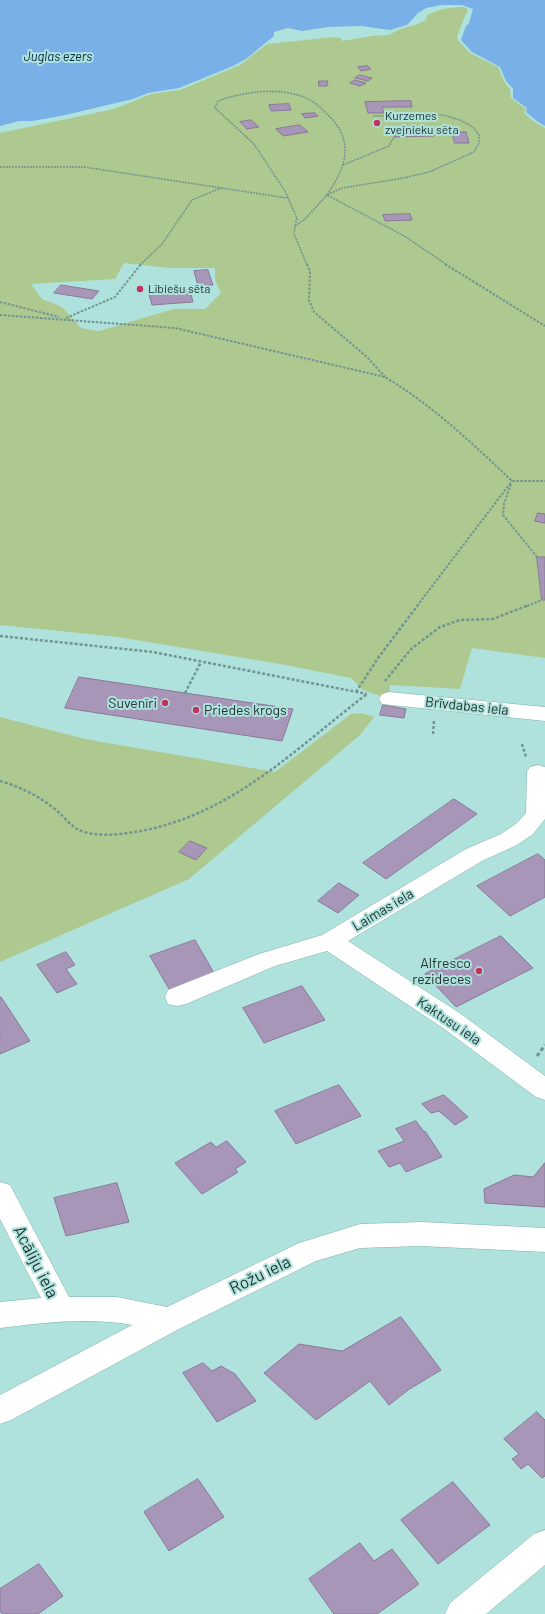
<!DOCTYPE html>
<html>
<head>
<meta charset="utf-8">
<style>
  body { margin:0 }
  canvas { display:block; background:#afe2dd }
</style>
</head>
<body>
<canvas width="545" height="1614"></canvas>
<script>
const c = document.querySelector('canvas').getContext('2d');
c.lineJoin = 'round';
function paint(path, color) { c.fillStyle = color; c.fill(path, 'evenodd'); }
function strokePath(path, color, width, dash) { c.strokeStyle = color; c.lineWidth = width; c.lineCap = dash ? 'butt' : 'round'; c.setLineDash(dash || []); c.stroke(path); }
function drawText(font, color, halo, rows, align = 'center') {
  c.font = font + ' Barlow,sans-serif'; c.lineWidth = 4; c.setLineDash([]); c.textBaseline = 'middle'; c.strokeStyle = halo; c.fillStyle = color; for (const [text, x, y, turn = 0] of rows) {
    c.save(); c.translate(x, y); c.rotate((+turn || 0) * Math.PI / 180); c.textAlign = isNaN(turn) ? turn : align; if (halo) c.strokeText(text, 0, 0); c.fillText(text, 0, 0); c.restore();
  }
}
const green = new Path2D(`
  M464 7 468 9 457 36 458 40 470 53 498 67 504 81 510 89 511 98 526 109 524 112C528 118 538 124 545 128V658L472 648 460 689 390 685 389 699 363 690 351 678 280 664 118 637 0 625V133L114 109 151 94 180 90 240 65 267 44 334 37 341 38 342 41 372 36 389 35 400 29 418 24 426 20 427 15C439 9 450 7 464 7ZM124 263 170 268H215V280L221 293 205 309H174L99 331 81 328 62 307 42 299 31 284 115 279Z
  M362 713 374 717 360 735 189 879 0 962V717L85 739 275 772 351 714Z`);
const water = new Path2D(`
  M0 0H545V126L538 122 526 112 527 108 513 98V89L506 81 500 67 472 52 461 40 466 26 469 23 473 9 462 5H442L426 8 418 13 407 25 390 30 361 26 328 27 302 31 288 28 274 32V36L246 59 233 66 179 88 148 93 133 99 61 116 32 121H19L0 126Z`);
const building = new Path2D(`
  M368 66 371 69 361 71 358 67Z
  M360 75 372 78 368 81 355 78Z
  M355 80 366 83 360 86 350 83Z
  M319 81H328L327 86H319Z
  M411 101 412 107H382L384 113H368L365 102Z
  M289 104 291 110 271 111 269 105Z
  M315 113 318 116 305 118 302 114Z
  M251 120 259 127 247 129 240 122Z
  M300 125 308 132 283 136 276 129Z
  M432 129 434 136 394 137 393 130Z
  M452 132H466L469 143H455Z
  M410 214 412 220 385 221 383 215Z
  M208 270 213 285 198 286 194 271Z
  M61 285 99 291 92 299 54 293Z
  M190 290 193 302 152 305 149 294Z
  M538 513 545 514V523L535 521Z
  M537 557H545V600H542Z
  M79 677 185 693 293 709 282 741 65 708Z
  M383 705 406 709 404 718 380 715Z
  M454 799 477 814 386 879 363 863Z
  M190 841 207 848 196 860 179 852Z
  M538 854 545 860V897L510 916 477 886Z
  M339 883 359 895 338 913 318 901Z
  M501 936 533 968 456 1007 425 974Z
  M195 940 218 980 173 996 150 956Z
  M66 952 75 965 66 969 77 984 57 993 37 965Z
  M302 986 325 1020 264 1043 243 1008Z
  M0 997H1L30 1041 0 1054Z
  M339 1085 361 1116 296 1144 275 1111Z
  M444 1095 468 1117 455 1125 439 1111 431 1113 422 1104Z
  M416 1121 424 1132 425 1131 442 1157 406 1172 400 1163 389 1167 378 1151 404 1141 396 1129Z
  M227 1141 246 1162 235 1169 238 1172 202 1194 175 1163 211 1142 216 1147Z
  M545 1163V1207L485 1203 484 1189 514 1175 533 1177Z
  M117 1183 129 1222 66 1236 54 1198Z
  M401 1317 441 1370 408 1390 389 1405 370 1381 316 1420 264 1373 299 1344 342 1351Z
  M203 1363 212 1371 221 1366 235 1374 256 1401 217 1422 183 1373Z
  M537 1412 545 1420V1476L542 1478 528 1464 521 1469 512 1459 519 1454 504 1439Z
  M198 1479 224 1517 169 1551 144 1512Z
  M453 1482 490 1525 438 1564 401 1520Z
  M360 1543 374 1561 392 1549 419 1584 377 1614H334L309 1579Z
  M39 1564 63 1596 38 1614H2L0 1611V1589Z`);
const pathFar3 = new Path2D(`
  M343 165 389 146 394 137
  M0 167H84L287 198
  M295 226 297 218 285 191 254 144 215 108 218 101C245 91 284 86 310 100 317 104 323 110 329 116 355 142 346 167 327 195L406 237 447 265
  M140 265 162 244 192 200 221 188
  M307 265 294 234 295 226 304 220 327 195 342 188 404 178 429 172 474 152 479 143V135L473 127 460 120 443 115 372 116`);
const pathFar2 = new Path2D(`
  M307 264 310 272 309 300 314 312 367 357 385 377
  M445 264 545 326
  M0 302 59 317
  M0 315 175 328 385 377C432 405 472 443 512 481H545
  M66 318 115 297 141 264
  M511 484 504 504 503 515 537 557
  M417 606 512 481
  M527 606 542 600`);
const pathFar1 = new Path2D(`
  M0 636 153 652 367 694
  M385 681 411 649 440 627 460 620 493 619 529 605
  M356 692 378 658 418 605
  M185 693 201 662
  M433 734 434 720
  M522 744 526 757
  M0 781C21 787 39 796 56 810 66 818 71 828 84 832 103 837 123 834 141 831 234 813 295 749 367 694`);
const path = new Path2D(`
  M537 1056 545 1045`);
const minor = new Path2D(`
  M389 692 545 707V721L382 704 379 699 382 694Z
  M538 765 545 767V819L533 834 517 845 482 861 348 941 461 1014 545 1076V1100L536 1097 443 1028 327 951 275 966 186 1004 177 1006 168 1004 165 997 168 990 259 954 322 935 466 849 501 834 517 823 526 813 527 772 530 767Z
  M0 1182 10 1185 69 1297H117L167 1307 299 1243 360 1224 421 1222 545 1228V1252L421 1246 360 1248 316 1261 179 1329 11 1420 0 1424V1395L132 1325C88 1317 43 1323 0 1328V1302L41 1298 0 1219Z
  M545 1530V1565L486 1614H445L450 1603 534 1534Z`);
const markers = [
  [377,123,4,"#c3345d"],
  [140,289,4,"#c3345d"],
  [165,703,4,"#c3345d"],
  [196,710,4,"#c3345d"],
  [479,971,4,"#c3345d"]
];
const farPoinames = [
  ["Kurzemes",385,116],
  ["zvejnieku sēta",385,130],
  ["Lībiešu sēta",148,289]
];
const farWaternames = [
  ["Juglas ezers",58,57]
];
const poiNames = [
  ["Suvenīri",157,703],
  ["Priedes krogs",204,710,"left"],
  ["Alfresco",471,963],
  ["rezideces",471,979]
];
const streetNames = [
  ["Brīvdabas iela",467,706,6],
  ["Laimas iela",383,910,-31],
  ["Kaktusu iela",449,1021,34]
];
const nearStreetnames = [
  ["Acāliju iela",36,1262,63],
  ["Rožu iela",260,1275,-26]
];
paint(green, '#aec98f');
paint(water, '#78b0e7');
paint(building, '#a796b8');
strokePath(building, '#8a7899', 1);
strokePath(minor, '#80b2ad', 1);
strokePath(pathFar3, '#709592', 1.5, [2, 1]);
strokePath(pathFar2, '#709592', 2, [2.5, 1.5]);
strokePath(pathFar1, '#709592', 2.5, [3, 2]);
strokePath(path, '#709592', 3, [4, 2.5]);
paint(minor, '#fff');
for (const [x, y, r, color] of markers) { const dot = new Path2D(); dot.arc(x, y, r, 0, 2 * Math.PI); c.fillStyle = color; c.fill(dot); strokePath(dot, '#afe2dd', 1.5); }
drawText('12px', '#203533', '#afe2dd', farPoinames, 'left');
drawText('italic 13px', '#002a4d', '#afe2dd', farWaternames);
drawText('14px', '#203533', '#afe2dd', poiNames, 'right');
drawText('14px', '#203533', '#afe2dd', streetNames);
drawText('17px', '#203533', '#afe2dd', nearStreetnames);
</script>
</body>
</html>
